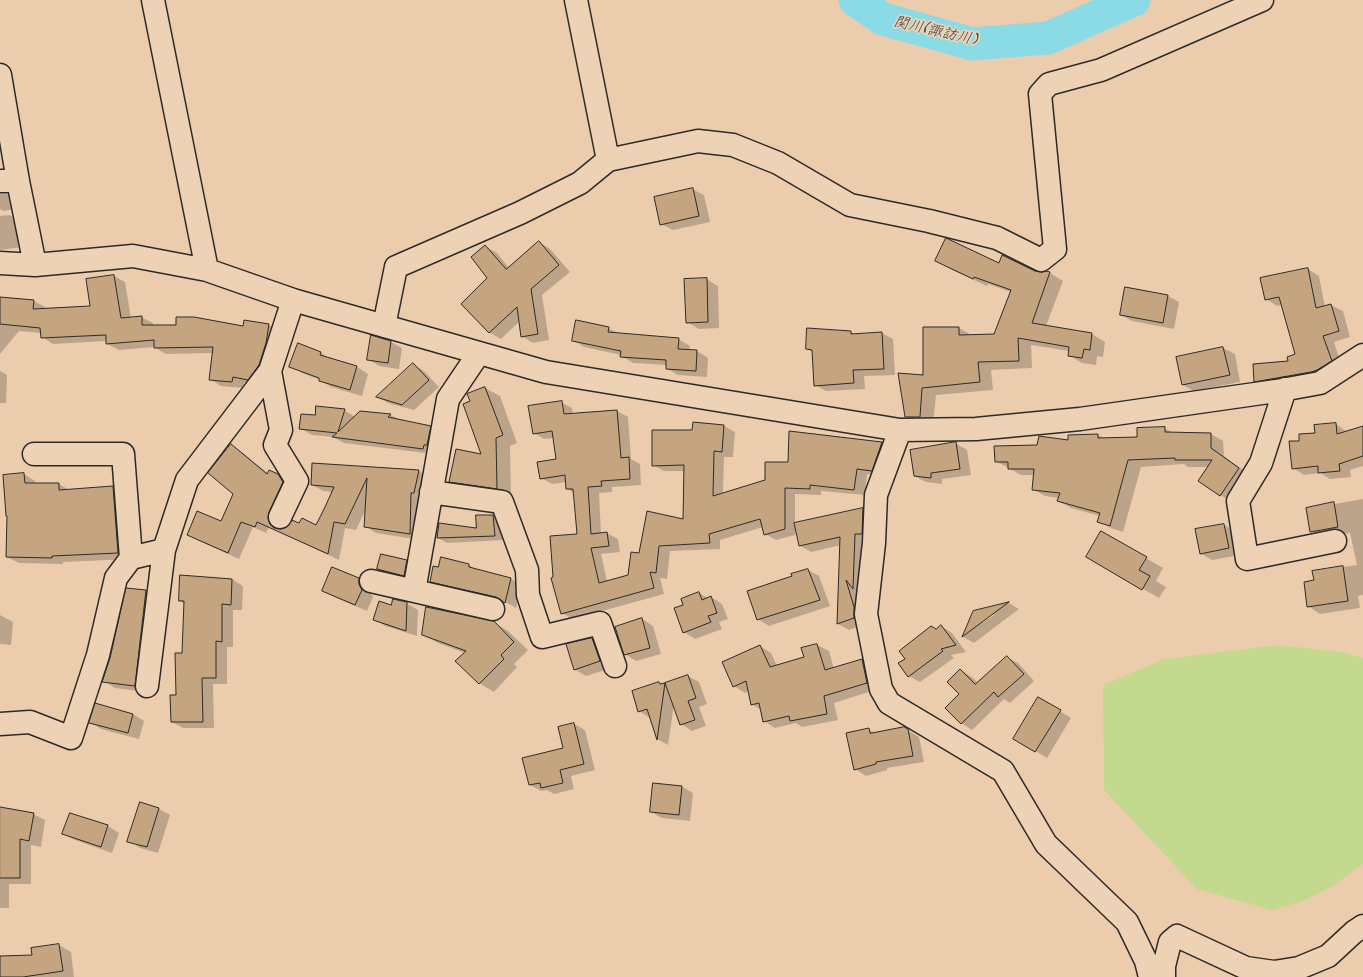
<!DOCTYPE html>
<html>
<head>
<meta charset="utf-8">
<style>
  body { margin:0 }
  canvas { display:block; background:#ebcdad }
</style>
</head>
<body>
<canvas width="1363" height="977"></canvas>
<script>
const c = document.querySelector('canvas').getContext('2d');
c.lineJoin = 'round';
function paint(path, color) { c.fillStyle = color; c.fill(path, 'evenodd'); }
function strokePath(path, color, width, dash) { c.strokeStyle = color; c.lineWidth = width; c.lineCap = dash ? 'butt' : 'round'; c.setLineDash(dash || []); c.stroke(path); }
function drawText(font, color, halo, rows, align = 'center') {
  c.font = font + ' "Architects Daughter","Klee One",sans-serif'; c.lineWidth = 3.5; c.setLineDash([]); c.textBaseline = 'middle'; c.strokeStyle = halo; c.fillStyle = color; for (const [text, x, y, turn = 0] of rows) {
    c.save(); c.translate(x, y); c.rotate((+turn || 0) * Math.PI / 180); c.textAlign = isNaN(turn) ? turn : align; if (halo) c.strokeText(text, 0, 0); c.fillText(text, 0, 0); c.restore();
  }
}
const green = new Path2D(`
  M1277 645 1342 652 1363 658V864L1333 886 1301 902 1272 910 1197 889 1104 790 1103 685 1164 659Z`);
const shadow = new Path2D(`
  M692 189 704 195 710 222 673 230 661 224Z
  M0 194H7L13 198 15 209 3 211 0 209Z
  M9 215 21 221 23 247 0 250V216Z
  M539 242 550 249 570 272 542 295 549 340 533 343 522 336 520 321 501 339 490 333 462 304 489 278 485 246 497 253 509 268Z
  M937 261 999 264 1042 273 1046 272 1050 273 1063 281 1046 326 1092 334 1105 342 1103 357 1097 356 1096 365 1082 363 1069 355V351L1031 345 1032 368 991 370 993 390 936 395 933 424H919L906 416 924 376 959 328 973 336 995 335 1011 292 988 284 987 286 950 269Z
  M1308 269 1319 276 1325 307 1331 305 1343 311 1350 337 1334 342 1342 367 1266 387 1255 381 1290 362 1297 354 1282 305 1277 306 1266 299Z
  M114 276 125 282 131 318 141 317 153 323V326L244 327 269 325 280 332 259 385 244 383 243 388 221 386 210 379 213 353 166 354 154 347 119 350 107 344V341L53 344 42 337V333L19 331 0 354V298L34 301 45 307V309L91 307Z
  M706 279 718 286 719 328 699 329 687 322Z
  M1168 296 1179 302 1174 329 1132 321 1121 315Z
  M608 328 620 334 678 339 690 346 689 351H697L708 358 707 377 678 375 667 369V365L633 363 621 356V355L584 347 573 340Z
  M851 332 856 335 882 333 893 339 895 375 864 376 865 389 826 391 815 385 813 352 807 349Z
  M391 342 402 348 399 369 379 366 368 359Z
  M1223 348 1235 354 1240 382 1194 391 1183 385 1177 358Z
  M321 353 332 360 357 367 368 374 362 396 331 387 320 380 302 373 291 366Z
  M413 364 424 371 439 387 414 410 388 403 377 397Z
  M0 371 7 375 6 403H0Z
  M485 388 500 396 517 443 510 446 511 496 465 490 450 481 483 455 472 401Z
  M561 402 572 408 573 414 617 411 628 417 631 459 640 464 641 485 612 487V492L599 493 601 534 607 533 618 539 620 552 601 554 607 581 629 576 639 554 684 520 685 471H664L653 465 693 431 724 426 735 432 733 457H724L723 494 766 481 789 463 790 433 882 443 893 449 883 476 867 474 865 495 821 491V495L795 494V523L863 509 874 516 865 624 849 630 838 624 841 545 811 552 799 545 796 530 795 535 776 540 765 534 763 527 720 540V549L670 551 667 579 660 578 664 594 573 619 562 613 554 578 578 535 575 493 567 489 566 482 552 484 541 478 557 460 554 438 544 439 534 433Z
  M344 410 355 417 361 412 391 415 400 420 430 427 441 433 434 454 344 443 333 437 312 435 300 428 316 417Z
  M1336 424 1347 432 1363 427V466L1350 470 1351 477 1330 479 1320 473 1304 475 1293 468 1300 441Z
  M1164 428 1175 434H1211L1223 441 1224 456 1251 476 1233 502 1220 495 1209 467H1188L1184 464 1141 467 1123 532 1111 528 1098 521 1100 516 1071 508 1058 501 1059 498 1045 496 1033 489 1035 475H1021L996 461 1038 446 1069 441V436L1098 435 1105 439 1139 438Z
  M955 443 967 450 971 475 942 479V484L926 482 914 476Z
  M231 445 242 452 269 474 278 475 290 482 279 525 281 531 300 525 316 526 333 492 323 491 312 485 419 471 430 478 421 540 376 533 365 526 366 509 356 530 345 528 339 560 269 527 266 533 253 527 239 559 199 541 188 535 222 523 234 494Z
  M24 474 35 481V484H59L69 490 113 487 124 493 129 559 63 562V564L19 563 7 557 8 517 7 516Z
  M1363 499V595L1358 596 1360 608 1320 614 1308 606 1315 581 1314 571 1357 565 1350 533 1324 538 1311 531 1307 509Z
  M477 516H493L502 521 503 540 447 543 438 538 477 530Z
  M1224 525 1235 531 1240 555 1212 560 1200 553Z
  M1101 532 1163 568 1156 581 1166 587 1159 598 1087 557Z
  M406 561 418 567 415 581 389 575 378 569Z
  M469 565 479 571 511 579 522 585 516 608 507 603 443 588 431 581Z
  M808 570 819 576 830 606 769 626 758 619 793 577Z
  M181 576 232 579 243 586 242 610H233V647H227V684H213L214 728H183L172 722 183 654 185 604 180 601Z
  M358 579 370 585V591L373 597 367 611 334 597 323 591Z
  M127 589 146 591 157 597 146 692 115 688 104 681 111 658Z
  M699 593 708 598 711 597 722 604 728 619 719 622 722 629 695 639 684 632Z
  M406 603 418 610 417 636 385 626 374 619 392 606Z
  M1009 603 1019 609 974 643 963 637 974 612ZM993 613 994 615 982 623V621Z
  M0 615 13 622 11 645 0 644Z
  M642 619 653 626 661 654 636 661 625 654Z
  M493 622 508 631 528 650 514 664 517 667 494 692 479 683 465 653 438 643 423 635Z
  M941 626 952 633 966 652 951 655 954 658 920 682 909 676 906 659Z
  M592 639 603 645 611 668 586 676 574 669Z
  M817 645 829 651 834 669 862 660 873 667 878 689 834 703 838 720 802 727 796 723 775 728 764 721 761 710 752 704 749 691 745 693 734 686 760 646 771 653 777 666 805 657 802 649Z
  M1007 657 1018 663 1034 681 1010 703 1004 699 972 730 961 723V670L972 677 978 683Z
  M688 676 699 682 707 704 699 707 706 726 692 731 681 724 674 704 668 745 657 739 650 718 639 711 659 683 667 685Z
  M1038 698 1071 718 1047 758 1014 738Z
  M133 714 144 721 139 739 101 729 90 722Z
  M574 724 585 730 595 770 571 776 574 789 554 794 547 790 541 791 530 785 565 748Z
  M904 728 919 737 924 762 887 768V770L866 776 855 769 868 729 875 733Z
  M681 786 693 793 690 821 662 818 651 812Z
  M141 803 159 809 170 815 158 853 140 848 129 841Z
  M0 808 33 814 45 820 41 847 31 845V884H9V908H0Z
  M70 814 108 826 119 833 112 853 75 840 64 834Z
  M59 945 71 952 74 977H0V957L33 956 32 949Z`);
const river = new Path2D(`
  M855 0 883 19 973 44 1048 38 1134 0`);
const building = new Path2D(`
  M693 188 699 216 660 225 654 197Z
  M946 238 999 263 1002 255 1035 271 1042 272 1046 271 1050 272 1032 323 1092 333 1090 350 1084 349 1082 358 1068 356 1069 347 1018 338 1019 361 978 362 980 382 922 388 920 417H905L898 373 923 375V327H959V335L994 334 1011 290 974 277 973 279 935 261Z
  M539 241 559 265 531 289 538 334 521 337 517 307 489 333 461 304 487 278 471 257 485 245 506 269Z
  M1308 268 1316 308 1331 304 1339 331 1323 336 1332 361 1317 370 1311 372 1254 382 1253 364 1288 361 1287 357 1295 354 1279 297 1265 300 1260 278Z
  M114 275 121 318 142 316V325H176V317H194L243 326 244 320 269 324 266 343 259 365 248 380 233 377 232 382 209 380 213 347 154 348V340L106 344V335L41 338 40 328 0 324V297L34 300 33 309 90 306 86 279Z
  M707 278 708 322 686 323 684 279Z
  M1125 287 1168 295 1163 323 1120 315Z
  M576 320 609 327 608 332 679 338 678 349 697 350 696 371 666 369V360L620 357 621 351 572 341Z
  M807 328 851 331V334L882 332 884 369 853 370 854 383 814 386 812 350 806 349Z
  M371 335 391 341 388 363 367 360Z
  M298 343 321 352 320 355 357 366 350 390 319 381V378L289 367Z
  M1223 347 1230 375 1182 385 1176 357Z
  M413 363 429 380 402 405 376 397Z
  M485 387 503 435 496 438 497 489 449 482 456 449 481 454 463 404 470 401 467 394Z
  M562 401 564 414 617 410 621 458 629 457 630 479 601 481 602 486 588 487 591 534 607 532 609 546 591 548 599 583 628 575 631 552 639 553 647 511 683 519 684 465 652 466V430H692L693 422 724 425 722 452 714 451 713 496 765 480V462H788L789 431 882 442 872 471 857 469 854 490 810 485V489L785 488V529L764 535 760 519 709 534 710 543 659 546 656 573 650 572 654 588 561 614 551 578 553 577 550 536 577 534 573 489H566L565 475 540 479 537 462 556 459 552 431 533 434 528 406Z
  M316 406 345 409 338 432 360 411 391 414 388 417 431 426 427 445H424L423 449 332 437 337 433 299 429 301 414 315 415Z
  M1336 423 1337 434 1363 426V456L1339 464 1340 471 1318 473V466L1292 469 1289 441H1299V434L1315 433 1314 425Z
  M1165 427V432L1211 433V448L1239 468 1220 496 1198 481 1212 460H1175V458L1128 460 1110 526 1097 522 1100 513 1057 501 1060 493 1032 490 1034 469H1008V462H995L994 446 1037 445 1039 436 1068 440V435L1098 434V438L1137 437V428Z
  M956 442 960 469 931 473V478L914 476 910 450Z
  M231 444 267 474 269 470 278 474 283 482 269 512 268 518 270 524 274 528 281 529 287 527 292 520 299 523 302 518 316 525 325 507 334 487 311 485 312 463 419 470 414 493H411L410 534 364 527 367 478 345 524 334 522 328 554 257 522 255 527 241 522 228 553 187 535 197 511 221 521 233 494 208 473Z
  M24 473 25 483H59V490L113 486 118 553 52 556V558L6 557 7 516H6L3 475Z
  M1334 502 1338 527 1310 532 1306 508Z
  M863 508 862 534H855L853 589 846 580 854 607V618L837 624 840 537 799 546 794 523Z
  M476 515H493L495 536 437 538 439 523 476 528Z
  M1224 524 1229 548 1200 554 1195 529Z
  M1101 531 1147 557 1139 570 1150 576 1142 590 1086 557Z
  M381 554 407 560 404 576 377 569Z
  M441 557 469 564V567L511 578 505 603 496 597 430 582 433 566 438 567Z
  M1343 566 1348 601 1307 607 1304 582 1314 580 1312 571Z
  M332 567 359 578V584L362 590 355 605 322 591Z
  M808 569 820 600 757 620 747 591 792 576 791 574Z
  M180 575 232 579 231 605 222 604V642L216 641V678H202L203 722H171L170 695H176L175 653H182L184 601H179Z
  M126 588 146 590 135 686 102 682 110 658Z
  M699 592 702 600 711 596 717 613 708 616 711 622 683 633 674 608 683 605 681 599Z
  M393 599 407 602 406 631 373 620 379 601 391 605Z
  M1009 602 962 637 973 611Z
  M426 607 494 621 514 642 501 655 504 659 479 684 455 661 466 651 422 635Z
  M642 618 650 648 624 655 615 627Z
  M941 625 956 645 941 649 943 651 908 677 898 663 905 659 899 651 931 626 936 629Z
  M592 638 600 661 574 670 566 644Z
  M817 644 825 670 862 659 867 683 824 696 827 714 790 721 789 716 763 722 759 703 751 705 746 681 733 687 722 662 760 645 770 667 804 657 801 648Z
  M1007 656 1024 674 998 697 994 692 961 724 945 708 959 694 947 682 960 669 975 684Z
  M688 675 696 698 688 701 695 720 680 725 665 683Z
  M659 682 660 684 665 683 657 740 647 709 638 712 632 691Z
  M1038 697 1061 710 1035 752 1013 739Z
  M95 703 133 714 128 733 89 723Z
  M574 723 584 764 560 770 563 783 541 788 540 783 529 785 522 758 563 748 558 727Z
  M904 727 908 729 913 756 876 762V764L854 770 846 733 869 728 870 733Z
  M653 783 682 786 679 815 650 812Z
  M140 802 159 808 147 847 127 842Z
  M0 807 34 813 29 841 20 839V878H0Z
  M70 813 108 825 101 847 62 834Z
  M59 944 63 971 23 977H0V956L32 955 31 948Z`);
const minor = new Path2D(`
  M153 0 207 270
  M576 0 608 160
  M0 75 18 181 35 265
  M0 181H18
  M0 263 35 265 133 256 207 270 293 300 546 372 900 430 976 429 1080 419 1276 391 1320 383 1363 355
  M384 326 396 267 520 213 580 183 608 160 698 141 733 145 778 163 850 205 929 221 997 238 1041 260 1055 249 1040 94 1049 84 1101 70 1262 0
  M270 371 281 430 275 445 297 481 280 517
  M1285 389 1261 463 1238 501 1247 559 1335 541
  M900 430 876 495 874 543 866 614 881 689 889 703 1003 771 1046 844 1127 922 1146 961 1150 977
  M34 454H123L131 558
  M431 492 502 502 527 570 528 595 542 637 600 623 615 666
  M371 581 493 609
  M414 591 448 399 479 353
  M147 686 164 550
  M0 724 30 722 71 738 98 655 116 578 131 558 164 550 187 480 270 371 293 300
  M1164 977V966L1170 942 1177 936 1246 968 1274 972 1299 968 1328 956 1354 932 1363 926`);
const waterNames = [
  ["関川(諏訪川)",935,32,13]
];
paint(green, '#c3d98e');
paint(shadow, '#0003');
strokePath(river, '#8bdbe7', 33);
paint(building, '#c4a580');
strokePath(building, '#2b2b2b', 1);
strokePath(minor, '#2b2b2b', 25);
strokePath(minor, '#eed2b5', 22);
drawText('italic 15px', '#394547', '#eed2b5', waterNames);
</script>
</body>
</html>
